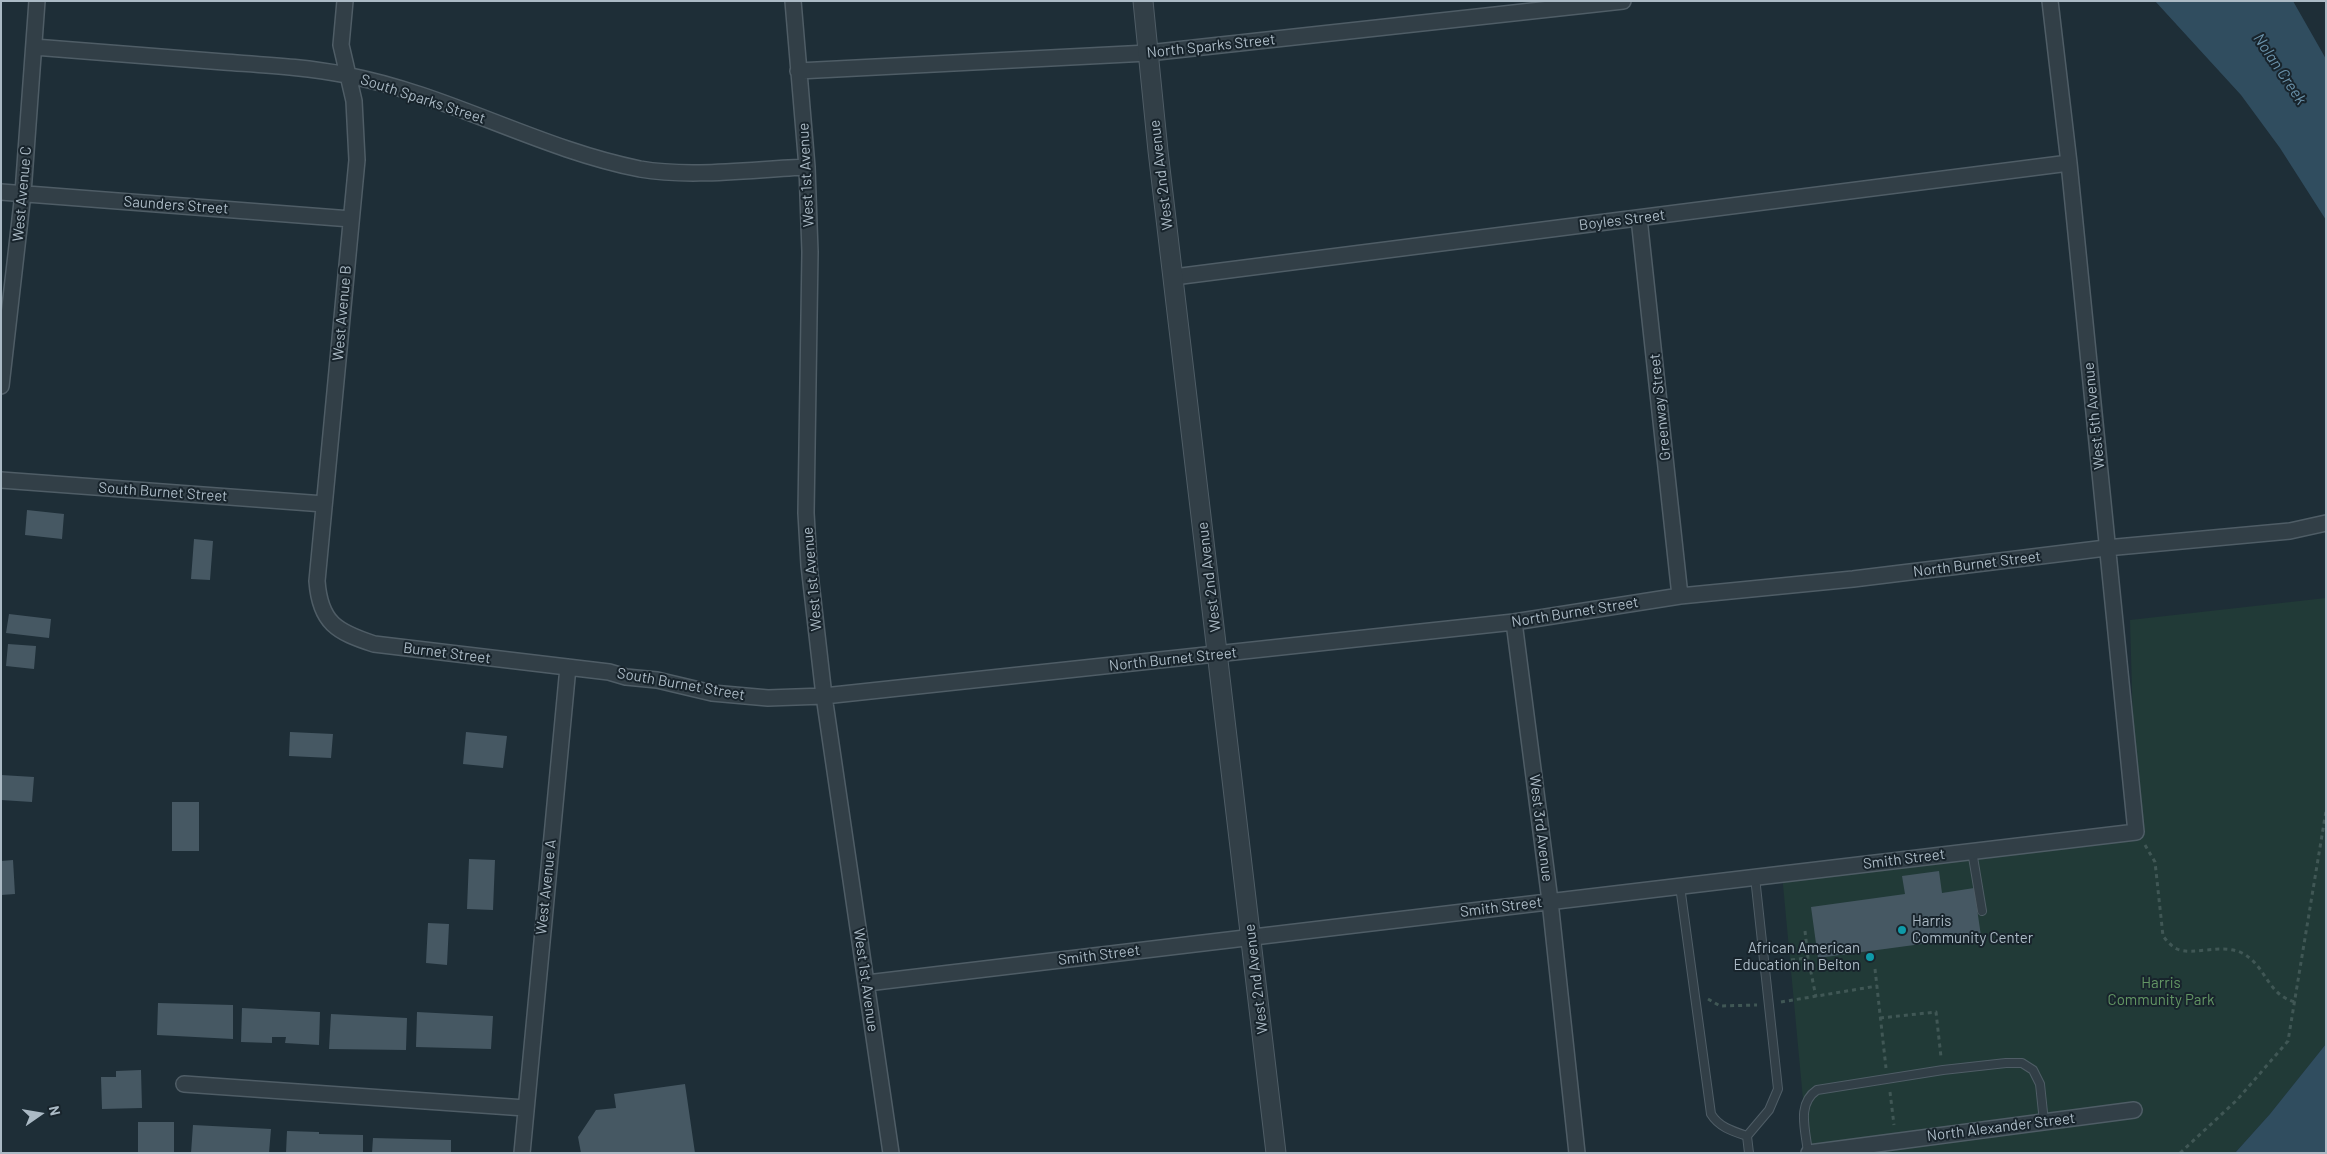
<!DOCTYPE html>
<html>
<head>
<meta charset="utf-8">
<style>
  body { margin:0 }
  #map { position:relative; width:2327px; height:1154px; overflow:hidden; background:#1e2e37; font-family:Barlow,sans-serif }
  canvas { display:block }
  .frame { position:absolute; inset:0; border:2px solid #abbac5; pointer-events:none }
  .north { position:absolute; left:15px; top:1089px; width:50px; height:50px; -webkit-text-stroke:4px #18242c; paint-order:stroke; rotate:77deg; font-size:14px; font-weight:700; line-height:20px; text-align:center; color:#abbac5 }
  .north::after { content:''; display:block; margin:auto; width:18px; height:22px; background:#abbac5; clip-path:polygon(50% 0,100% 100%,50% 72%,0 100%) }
</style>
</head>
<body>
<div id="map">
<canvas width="2327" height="1154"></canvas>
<div class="frame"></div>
<div class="north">N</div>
</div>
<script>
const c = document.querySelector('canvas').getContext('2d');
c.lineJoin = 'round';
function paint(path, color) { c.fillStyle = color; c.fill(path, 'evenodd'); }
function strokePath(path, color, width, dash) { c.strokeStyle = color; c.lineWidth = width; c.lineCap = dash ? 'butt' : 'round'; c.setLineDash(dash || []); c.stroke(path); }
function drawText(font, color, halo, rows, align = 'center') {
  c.font = font + ' Barlow,sans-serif'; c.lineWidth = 4; c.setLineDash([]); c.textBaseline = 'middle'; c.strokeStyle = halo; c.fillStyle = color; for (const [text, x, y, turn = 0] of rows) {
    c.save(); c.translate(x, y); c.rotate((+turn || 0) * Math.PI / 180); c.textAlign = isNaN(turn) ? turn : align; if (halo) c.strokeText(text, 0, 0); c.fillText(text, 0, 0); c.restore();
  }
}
const green = new Path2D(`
  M2326 598V1044L2270 1114 2235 1153H1808L1782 874 2136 832 2130 620Z`);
const water = new Path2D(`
  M2155 1H2293L2326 59V220L2280 148 2241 95Z
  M2326 1044V1153H2235L2270 1114Z`);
const building = new Path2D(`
  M27 510 64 514 62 539 25 535Z
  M194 539 213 541 210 580 191 579Z
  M9 614 51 619 49 638 6 633Z
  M8 644 36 646 34 669 6 666Z
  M290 732 333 734 331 758 289 756Z
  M466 732 507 736 503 768 463 764Z
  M1 775 34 777 32 802 1 800Z
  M172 802H199V851H172Z
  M469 859 495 860 493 910 467 909Z
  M13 860 15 894 1 895V861Z
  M1939 871 1942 893 1974 888 1981 936 1818 958 1811 907 1905 894 1902 876Z
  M428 923 449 924 447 965 426 963Z
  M158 1003 233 1005V1039L157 1035Z
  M242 1008 320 1012 319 1045 285 1043 286 1037H272V1043L241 1042Z
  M417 1012 493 1016 491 1049 416 1047Z
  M331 1014 407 1018 406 1050 329 1049Z
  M141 1070 142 1108 102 1109 101 1077H116V1071Z
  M685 1084 695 1153H581L578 1137 596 1110 616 1108 614 1094Z
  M138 1122H174V1153H138Z
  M193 1125 271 1129 269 1153H191Z
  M287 1131 319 1132V1134L363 1135V1153H286Z
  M373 1138 451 1140V1153H372Z`);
const path = new Path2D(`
  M2145 845 2155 862 2163 936C2167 941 2171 946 2177 949 2192 956 2222 943 2242 953 2266 965 2267 995 2295 1002
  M1805 931 1808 958 1816 997
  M1791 960 1808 958
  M1875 969 1886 1068
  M1708 999 1720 1006 1757 1005
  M1781 1002 1877 986
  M1880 1018 1936 1012 1941 1057
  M1890 1092 1894 1125
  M2180 1153 2237 1100 2288 1041 2326 811`);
const service = new Path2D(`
  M1972 851 1982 911
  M1680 886 1711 1114C1719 1127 1732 1131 1747 1136L1769 1110 1778 1089 1755 877
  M1747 1136 1749 1153
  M1808 1153C1806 1131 1796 1104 1817 1090L1943 1070 2006 1063H2022L2033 1070 2040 1084 2044 1122`);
const minor = new Path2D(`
  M345 1 341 45 354 101 357 160 317 581C320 623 337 632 374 644L609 672 626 677 657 680 712 693 768 698 824 696 1514 622 1680 596 1853 579 2106 548 2290 531 2326 523
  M793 1 807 167 810 252 806 513 809 565 824 696 891 1153
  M34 47C97 52 161 57 224 62 264 65 306 67 346 75 447 94 539 149 640 169 692 178 754 169 807 167
  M798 71 1148 53 1623 1
  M1 192 351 219
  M1639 218 1680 596
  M1174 277 2069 163
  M1 386 23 193 37 1
  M1 480 324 504
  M1514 622 1550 901 1577 1153
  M867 983 2136 832 2069 163 2050 1
  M184 1084 525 1108
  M522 1153 568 667
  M1809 1153 2134 1110`);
const tertiary = new Path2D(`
  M1143 1 1158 151 1276 1153`);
const markers = [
  [1902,930,5,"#0f9aa8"],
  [1870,957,5,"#0f9aa8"]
];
const streetNames = [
  ["North Sparks Street",1211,46,-6],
  ["South Sparks Street",423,99,18],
  ["West 1st Avenue",806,175,-93],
  ["West 2nd Avenue",1161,175,-97],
  ["West Avenue C",22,194,-85],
  ["Saunders Street",176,205,4],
  ["Boyles Street",1622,220,-7],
  ["West Avenue B",342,313,-85],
  ["Greenway Street",1660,407,-96],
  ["West 5th Avenue",2094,416,-96],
  ["South Burnet Street",163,492,4],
  ["North Burnet Street",1977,564,-7],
  ["West 2nd Avenue",1209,577,-97],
  ["West 1st Avenue",812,579,-95],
  ["North Burnet Street",1575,612,-9],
  ["Burnet Street",447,653,7],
  ["North Burnet Street",1173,659,-6],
  ["South Burnet Street",681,684,10],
  ["West 3rd Avenue",1541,828,83],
  ["Smith Street",1904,859,-7],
  ["West Avenue A",546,887,-84],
  ["Smith Street",1501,907,-7],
  ["Smith Street",1099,955,-7],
  ["West 2nd Avenue",1256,979,-97],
  ["West 1st Avenue",866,980,82],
  ["North Alexander Street",2001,1127,-7]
];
const poiNames = [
  ["Harris",1912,921],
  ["Community Center",1912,938],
  ["African American",1860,948,"right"],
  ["Education in Belton",1860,965,"right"]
];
const parkNames = [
  ["Harris",2161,983],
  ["Community Park",2161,1000]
];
const waterNames = [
  ["Nolan Creek",2280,69,56]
];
paint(green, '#213a37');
paint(water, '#304d5f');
paint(building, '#465863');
strokePath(service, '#4f5d66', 10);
strokePath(minor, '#4f5d66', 18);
strokePath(tertiary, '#4f5d66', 21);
strokePath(path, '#405755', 3, [4, 4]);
strokePath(service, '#323f47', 8);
strokePath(minor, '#323f47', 15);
strokePath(tertiary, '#323f47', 19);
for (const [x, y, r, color] of markers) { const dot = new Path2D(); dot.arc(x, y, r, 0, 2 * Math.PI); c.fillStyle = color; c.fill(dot); strokePath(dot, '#18242c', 2); }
drawText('15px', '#abbac5', '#18242c', streetNames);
drawText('15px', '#abbac5', '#18242c', poiNames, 'left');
drawText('15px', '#639664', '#18242c', parkNames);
drawText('italic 16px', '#6a92aa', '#18242c', waterNames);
</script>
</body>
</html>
